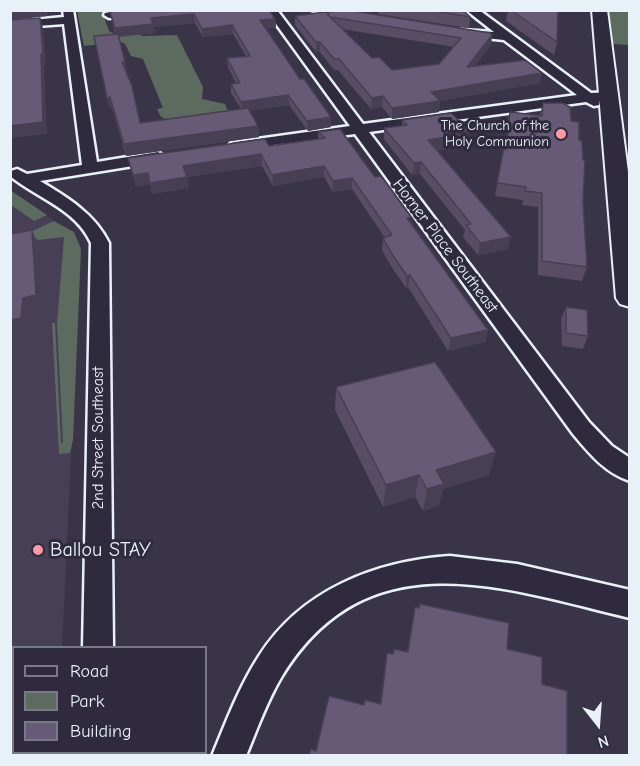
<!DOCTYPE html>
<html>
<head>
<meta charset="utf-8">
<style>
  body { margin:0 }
  #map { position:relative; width:640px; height:766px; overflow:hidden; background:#3a3448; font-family:"Comic Neue",sans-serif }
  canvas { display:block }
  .frame { position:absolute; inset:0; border:12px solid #e8f1f8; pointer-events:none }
  .legend { position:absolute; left:12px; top:646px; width:195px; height:108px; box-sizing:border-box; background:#2f2a3d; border:2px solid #797a88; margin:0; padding:8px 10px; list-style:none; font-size:18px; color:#e8f1f8 }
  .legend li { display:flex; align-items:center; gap:12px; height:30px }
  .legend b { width:30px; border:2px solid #797a88 }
  .north { position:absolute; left:568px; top:694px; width:60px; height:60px; -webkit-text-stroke:4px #2f2a3d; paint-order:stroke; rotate:163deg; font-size:16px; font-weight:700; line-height:24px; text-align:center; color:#e8f1f8 }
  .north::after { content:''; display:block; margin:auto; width:21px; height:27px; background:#e8f1f8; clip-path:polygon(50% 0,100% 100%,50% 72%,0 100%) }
</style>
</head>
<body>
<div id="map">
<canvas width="640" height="766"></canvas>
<div class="frame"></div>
<ul class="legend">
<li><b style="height:8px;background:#2f2a3d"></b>Road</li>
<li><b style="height:16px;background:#5d6a5f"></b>Park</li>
<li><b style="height:16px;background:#665a76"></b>Building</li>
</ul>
<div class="north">N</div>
</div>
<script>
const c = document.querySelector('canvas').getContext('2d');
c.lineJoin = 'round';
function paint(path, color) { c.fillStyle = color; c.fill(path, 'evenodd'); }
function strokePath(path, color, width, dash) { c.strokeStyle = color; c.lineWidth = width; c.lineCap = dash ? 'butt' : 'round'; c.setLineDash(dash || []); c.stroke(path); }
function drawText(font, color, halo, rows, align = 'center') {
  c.font = font + ' "Comic Neue",sans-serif'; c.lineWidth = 6; c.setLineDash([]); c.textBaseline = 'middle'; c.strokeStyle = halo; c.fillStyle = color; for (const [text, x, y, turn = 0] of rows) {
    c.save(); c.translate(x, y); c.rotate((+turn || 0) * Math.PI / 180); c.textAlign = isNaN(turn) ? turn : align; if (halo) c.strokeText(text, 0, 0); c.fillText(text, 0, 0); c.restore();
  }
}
const built = new Path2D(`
  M10 190 57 223 74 232 81 249 62 647 14 648V752L58 753V755H11Z`);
const green = new Path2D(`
  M77 11H102L109 31 118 36 139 33 142 36 177 35 203 87 202 99 225 104 228 111 175 123 161 117 157 109 163 108 143 59 131 56 125 44 121 42 84 46Z
  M609 11H629V45L613 44Z
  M10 190 47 215 34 221 11 205Z
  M54 221 74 232 81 249 73 440 70 453 59 454 52 323H55L61 443 63 442 57 324 64 237 38 240 28 233Z`);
const street = new Path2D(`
  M63 10H73L97 162 158 152 166 157 158 162 40 181C67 197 95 214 109 243L113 648H83L91 243C76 209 37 198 10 176L11 171 17 169 27 174 82 165 64 24 10 28V22L64 17Z
  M121 10H162L157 13 109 18 104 15 105 13Z
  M266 10H277L363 124 577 95 504 40 457 35 455 33 461 30 494 32 466 10H479L591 93 614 92 616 95 614 98 600 100 599 105 594 106 586 102 369 132 589 422 612 446 630 458V481C605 473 589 453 573 434L355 134 236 150 231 149 229 146 231 143 236 142 350 126Z
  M312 10H338L361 15 362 17 357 20Z
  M450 556 517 564 630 590V618C502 588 368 537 282 676 267 701 257 729 246 756H212C226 722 239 687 259 656 301 590 375 561 450 556Z
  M81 752H115V756H81Z`);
const secondary = new Path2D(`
  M592 10H607L630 187V307L620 304 616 298Z`);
const wall = new Path2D(`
  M120 10 275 19 276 27 265 29 331 127 308 131 289 105 249 111 258 126 259 137 126 156 112 108H109L115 34 110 12ZM195 23 203 37 233 34 246 56 227 58 228 67 236 83 231 84V93L241 109 140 123 126 72H127L125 62 119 37 155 33 154 27Z
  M378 10H463L470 17 469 28 378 14Z
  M508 10H565V11H558L557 42 554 55 506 21Z
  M295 16H329L492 35 491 45 474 66 540 83 440 101 439 112 392 119 382 107 371 109 338 70H334L320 52H316L295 25ZM342 29 454 47 439 64 392 70 372 58Z
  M543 103 571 121 583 201 587 267 582 281 538 275V207L522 205 523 200 495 196 504 147 505 149 510 112 540 115Z
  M402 120 467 142 446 145V149L436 150 508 249 478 255 463 237 465 230 420 174 412 175 384 139V128L402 126Z
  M318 132 375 177 411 222 488 330 485 342 448 351 408 287 406 288 391 266 382 250 383 238H385L352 189 333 192 324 177 273 186 262 166 187 177 189 188 152 194 150 184 136 187 128 158 269 146 318 139Z
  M566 307 588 336 583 349 562 346 561 319Z
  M336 387 489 475 443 489 439 506 423 511 415 497 383 507 335 410Z
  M415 607 507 649 542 684 309 755 316 751 364 705 380 704 387 653 393 654 407 652Z`);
const shadedWall = new Path2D(`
  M10 10H47L48 16 10 20Z
  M194 14 195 23 154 27 155 33 116 37 115 28 151 18Z
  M40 18 43 28 46 65H44L47 134 12 138 11 134 10 126 41 54Z
  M275 19 276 27 260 29V20Z
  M232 25 233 34 203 37 202 29Z
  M492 35 491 45 466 78 467 67Z
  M316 42H320V52H316Z
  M122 62H125L127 72H125Z
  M542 73 540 83 438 101H440L439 112 392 119V108L431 92Z
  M288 95 289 105 242 112 241 102Z
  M383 96 382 107 371 109 372 98Z
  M110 97 112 108H109L107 98Z
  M331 117V127L308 131 307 121Z
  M258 126 259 137 126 156 124 144Z
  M469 131 467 142 446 145V149L427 152 428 140 444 134Z
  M261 154 262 166 187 177 189 188 152 194 150 183 183 166Z
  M421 162 420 174 412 175 414 163Z
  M324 166V177L273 186 272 175Z
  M148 173 150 184 136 187 133 175Z
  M352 178V189L333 192V181Z
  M32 230 39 248 43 314 31 316 28 337 10 340V320Z
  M511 237 508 249 478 255 480 243Z
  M410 275 408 287 406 288 407 276Z
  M488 330 485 342 448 351 451 338Z
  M496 452 489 475 443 489 439 506 423 511 427 489 436 470Z
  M419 475 415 497 383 507 386 485Z`);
const building = new Path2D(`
  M120 10H269L275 19 260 20 300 79H304L331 117 307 121 288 95 241 102 231 84 240 83 227 58 250 56 232 25 202 29 194 14 151 18 153 24 115 28 110 12Z
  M347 10 490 33 492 35 467 67 525 60 542 73 431 92 440 101 392 108 383 96 372 98 339 59H334L320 42H316L295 16 325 12 329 16V12ZM330 17 461 38 439 64 392 70 379 57 372 58Z
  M430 10H463L470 17Z
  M511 10H558L557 42Z
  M40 18 43 54H41L43 122 10 126V20Z
  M118 34 125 62H122L132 86 140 123 248 108 258 126 124 144 110 97 107 98 94 36Z
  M543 103H562L570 107 571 121 579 122V140L582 141 583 160H585L583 201 587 267 542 261V193L525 191 526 187 497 183 504 147 506 150 510 112 542 116Z
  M451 113 469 131 444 134 447 137 428 140 511 237 480 243 466 225 471 224 421 162 414 163 384 128 407 125 402 120Z
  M340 129 375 177 381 176 411 217 407 218 488 330 451 338 410 275 407 276 392 254 383 238 392 235 352 178 333 181 324 166 272 175 261 154 183 166 187 177 150 183 148 173 133 175 128 158 265 139 269 146 325 138 318 132Z
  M32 230 36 295 23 298 21 318 10 320V234Z
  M566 307 587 310 588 336 566 333Z
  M435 362 496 452 436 470 444 484 427 489 419 475 386 485 336 387Z
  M420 604 509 623 507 649 542 657V684L567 691V756H306L307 754 309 755 311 749 316 751 329 696 364 705 365 700 381 704 387 653 393 654 394 649 408 652 415 607 419 608Z`);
const markers = [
  [561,134,6,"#ff9aa2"],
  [38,550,6,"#ff9aa2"]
];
const farPoinames = [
  ["The Church of the",549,126],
  ["Holy Communion",549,142]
];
const streetNames = [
  ["Horner Place Southeast",445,246,53],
  ["2nd Street Southeast",98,438,-90]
];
const nearPoinames = [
  ["Ballou STAY",50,550]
];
paint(built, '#473f56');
paint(green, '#5d6a5f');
strokePath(street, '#e8f1f8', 5);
strokePath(secondary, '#e8f1f8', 4);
paint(street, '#2f2a3d');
paint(secondary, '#2f2a3d');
paint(wall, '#584d65');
paint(shadedWall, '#473f53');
paint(building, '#665a76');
strokePath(building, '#473f53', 1.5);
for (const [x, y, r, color] of markers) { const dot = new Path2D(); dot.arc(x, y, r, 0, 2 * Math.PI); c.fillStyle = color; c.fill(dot); strokePath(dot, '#2f2a3d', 2); }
drawText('14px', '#e8f1f8', '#2f2a3d', farPoinames, 'right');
drawText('16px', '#e8f1f8', '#2f2a3d', streetNames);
drawText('20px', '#e8f1f8', '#2f2a3d', nearPoinames, 'left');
</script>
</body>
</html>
